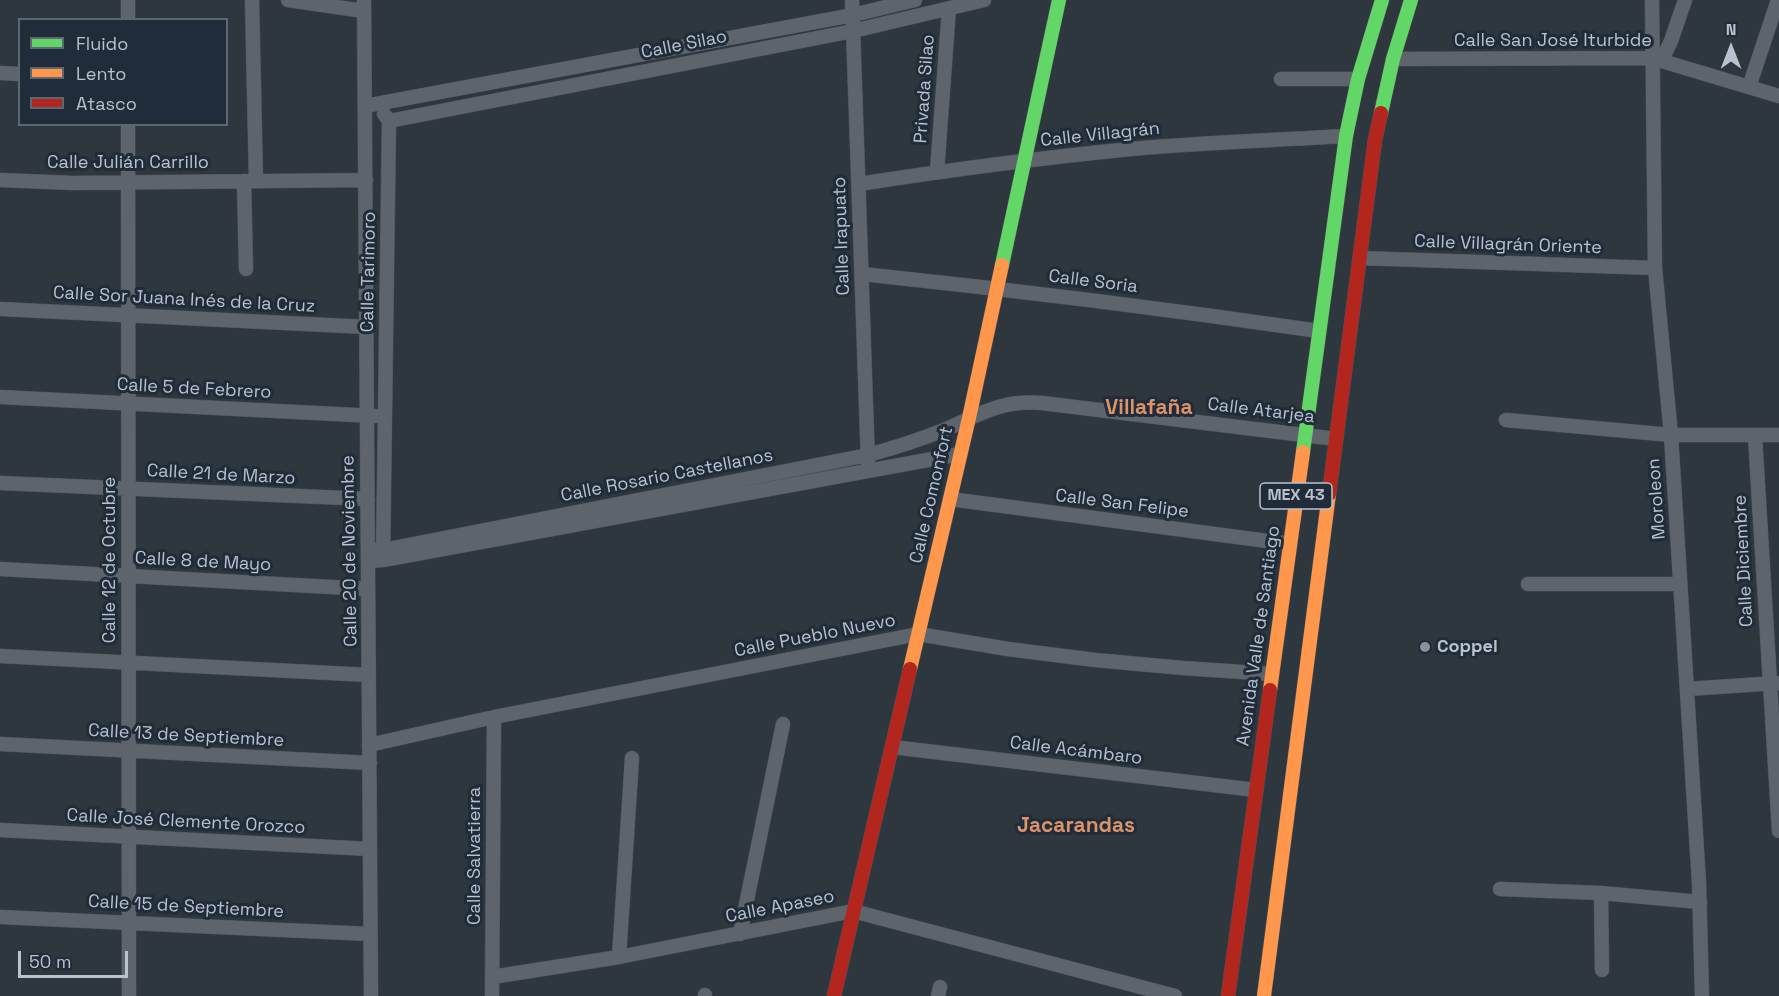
<!DOCTYPE html>
<html>
<head>
<meta charset="utf-8">
<style>
  body { margin:0 }
  #map { position:relative; width:1779px; height:996px; overflow:hidden; background:#2e363e; font-family:"Space Grotesk",sans-serif }
  canvas { display:block }
  .legend { position:absolute; left:18px; top:18px; width:210px; height:108px; box-sizing:border-box; background:#202c3a; border:2px solid #5d6875; margin:0; padding:8px 10px; list-style:none; font-size:18px; color:#b9c2ce }
  .legend li { display:flex; align-items:center; gap:12px; height:30px }
  .legend b { width:30px; border:2px solid #5d6875 }
  .north { position:absolute; left:1701px; top:18px; width:60px; height:60px; -webkit-text-stroke:4px #202c3a; paint-order:stroke; rotate:0deg; font-size:16px; font-weight:700; line-height:24px; text-align:center; color:#b9c2ce }
  .north::after { content:''; display:block; margin:auto; width:21px; height:27px; background:#b9c2ce; clip-path:polygon(50% 0,100% 100%,50% 72%,0 100%) }
  .scale { position:absolute; left:18px; top:951px; width:110px; height:27px; box-sizing:border-box; border:3px solid #b9c2ce; border-top:0; padding-left:8px; font-size:18px; line-height:21px; white-space:nowrap; color:#b9c2ce; -webkit-text-stroke:4px #202c3a; paint-order:stroke }
</style>
</head>
<body>
<div id="map">
<canvas width="1779" height="996"></canvas>
<ul class="legend">
<li><b style="height:8px;background:#63d668"></b>Fluido</li>
<li><b style="height:8px;background:#ff974d"></b>Lento</li>
<li><b style="height:8px;background:#b3261e"></b>Atasco</li>
</ul>
<div class="north">N</div>
<div class="scale">50 m</div>
</div>
<script>
const c = document.querySelector('canvas').getContext('2d');
c.lineJoin = 'round';
function strokePath(path, color, width, dash) { c.strokeStyle = color; c.lineWidth = width; c.lineCap = dash ? 'butt' : 'round'; c.setLineDash(dash || []); c.stroke(path); }
function drawText(font, color, halo, rows, align = 'center') {
  c.font = font + ' "Space Grotesk",sans-serif'; c.lineWidth = 6; c.setLineDash([]); c.textBaseline = 'middle'; c.strokeStyle = halo; c.fillStyle = color; for (const [text, x, y, turn = 0] of rows) {
    c.save(); c.translate(x, y); c.rotate((+turn || 0) * Math.PI / 180); c.textAlign = isNaN(turn) ? turn : align; if (halo) c.strokeText(text, 0, 0); c.fillText(text, 0, 0); c.restore();
  }
}
const street = new Path2D(`
  M252 0 256 181
  M288 0 364 11
  M364 0 371 996
  M852 0 868 463
  M1652 0 1655 268 1671 435 1699 883 1702 996
  M128 20V0
  M1393 59 1652 58 1779 96
  M1662 60 1671 41 1685 0
  M0 73 20 74
  M1281 79H1358
  M1749 87 1778 0
  M365 106 853 15 915 0
  M389 121 853 31 984 0
  M128 124 129 996
  M937 172 949 8
  M0 180 73 183 366 180
  M244 181 246 269
  M859 184C949 170 1040 158 1131 149 1202 143 1274 140 1346 136
  M1360 258 1655 268
  M862 274C1015 290 1167 309 1319 331
  M0 309 367 327
  M0 397 375 416
  M1506 420 1671 435H1779
  M1755 436 1779 831
  M0 483 368 499
  M950 499 1290 544
  M368 550H383L868 455C894 448 919 440 944 430 981 414 999 400 1042 403L1336 439
  M383 558 389 121 384 114
  M368 561 383 560 960 454
  M0 569 368 589
  M1528 584H1680
  M0 656 369 675
  M1687 689 1777 683
  M0 744 370 763
  M369 745 494 717 918 634 1008 649 1095 660 1183 668 1272 674
  M892 747 1256 790
  M0 830 370 849
  M1500 889 1601 893 1700 902
  M1601 893 1602 970
  M0 917 370 934
  M740 934 783 724
  M619 957 632 758
  M492 977 619 957 853 911 1175 996
  M492 996 494 717
  M705 996V995
  M938 996 940 987`);
const fast = new Path2D(`
  M1381 113 1393 59 1411 0
  M1002 265 1059 0
  M1303 452 1346 136 1358 79 1382 0`);
const slow = new Path2D(`
  M910 669 969 418 1002 265
  M1270 690 1303 452
  M1264 996 1329 494`);
const jam = new Path2D(`
  M1329 494 1375 140 1381 113
  M834 996 910 669
  M1228 996 1270 690`);
const markers = [
  [1425,647,6,"#88919c"]
];
const shields = [
  [1296,496,72]
];
const shieldNames = [
  ["MEX 43",1296,496]
];
const streetNames = [
  ["Calle San José Iturbide",1553,41],
  ["Calle Silao",684,45,-11],
  ["Privada Silao",925,89,-86],
  ["Calle Villagrán",1100,135,-6],
  ["Calle Julián Carrillo",128,163],
  ["Calle Irapuato",842,236,-92],
  ["Calle Villagrán Oriente",1508,245,2],
  ["Calle Tarimoro",369,272,-89],
  ["Calle Soria",1093,282,7],
  ["Calle Sor Juana Inés de la Cruz",184,300,3],
  ["Calle 5 de Febrero",194,389,3],
  ["Calle Atarjea",1261,411,7],
  ["Calle 21 de Marzo",221,475,3],
  ["Calle Rosario Castellanos",667,476,-11],
  ["Calle Comonfort",932,495,-77],
  ["Moroleon",1657,499,-94],
  ["Calle San Felipe",1122,504,7],
  ["Calle 20 de Noviembre",350,551,-91],
  ["Calle 12 de Octubre",110,560,-90],
  ["Calle Diciembre",1744,561,-93],
  ["Calle 8 de Mayo",203,562,3],
  ["Calle Pueblo Nuevo",815,636,-11],
  ["Avenida Valle de Santiago",1259,636,-82],
  ["Calle 13 de Septiembre",186,736,3],
  ["Calle Acámbaro",1076,751,7],
  ["Calle José Clemente Orozco",186,822,3],
  ["Calle Salvatierra",475,856,-90],
  ["Calle 15 de Septiembre",186,907,3],
  ["Calle Apaseo",780,907,-11]
];
const poiNames = [
  ["Coppel",1437,647]
];
const quarterNames = [
  ["Villafaña",1149,408],
  ["Jacarandas",1076,826]
];
strokePath(street, '#4d5258', 15);
strokePath(fast, '#4d5258', 15);
strokePath(slow, '#4d5258', 15);
strokePath(jam, '#4d5258', 15);
strokePath(street, '#5e646c', 14);
strokePath(fast, '#63d668', 14);
strokePath(slow, '#ff974d', 14);
strokePath(jam, '#b3261e', 14);
for (const [x, y, r, color] of markers) { const dot = new Path2D(); dot.arc(x, y, r, 0, 2 * Math.PI); c.fillStyle = color; c.fill(dot); strokePath(dot, '#202c3a', 2); }
for (const [x, y, w] of shields) { const box = new Path2D(); box.roundRect(x - w / 2, y - 13, w, 26, 4.5); c.fillStyle = '#202c3a'; c.fill(box); strokePath(box, '#b9c2ce', 1.5); }
drawText('bold 16px', '#b9c2ce', null, shieldNames);
drawText('18px', '#b9c2ce', '#202c3a', streetNames);
drawText('bold 18px', '#b9c2ce', '#202c3a', poiNames, 'left');
drawText('bold 21px', '#db9367', '#202c3a', quarterNames);
</script>
</body>
</html>
